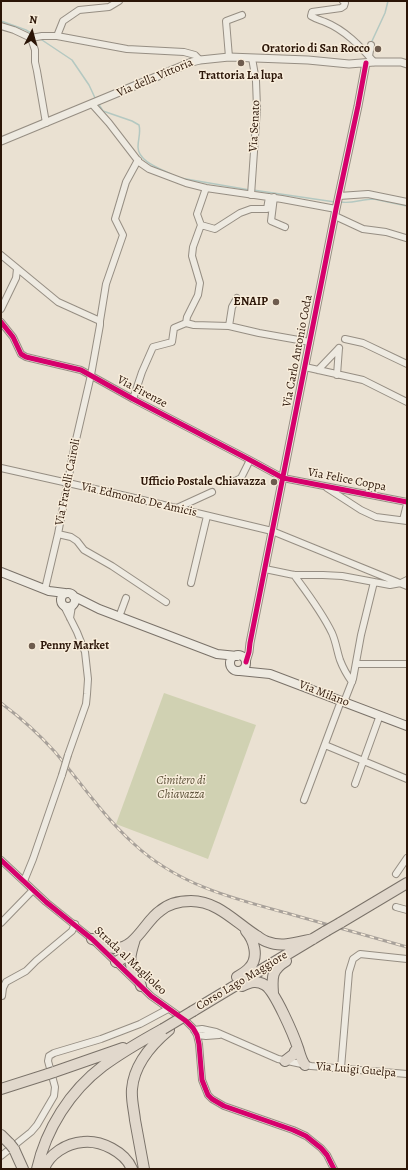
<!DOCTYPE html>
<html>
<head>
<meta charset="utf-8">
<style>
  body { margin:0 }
  #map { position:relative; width:408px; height:1170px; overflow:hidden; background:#eae1d2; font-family:Alegreya,serif }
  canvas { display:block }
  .frame { position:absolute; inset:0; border:2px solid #2b1507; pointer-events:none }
  .north { position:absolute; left:12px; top:12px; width:40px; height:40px; -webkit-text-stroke:3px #f8eddb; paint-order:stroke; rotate:6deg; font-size:11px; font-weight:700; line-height:16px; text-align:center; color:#2b1507 }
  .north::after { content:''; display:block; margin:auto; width:14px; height:18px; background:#2b1507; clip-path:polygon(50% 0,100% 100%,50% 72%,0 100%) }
</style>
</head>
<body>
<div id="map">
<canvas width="408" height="1170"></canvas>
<div class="frame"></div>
<div class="north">N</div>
</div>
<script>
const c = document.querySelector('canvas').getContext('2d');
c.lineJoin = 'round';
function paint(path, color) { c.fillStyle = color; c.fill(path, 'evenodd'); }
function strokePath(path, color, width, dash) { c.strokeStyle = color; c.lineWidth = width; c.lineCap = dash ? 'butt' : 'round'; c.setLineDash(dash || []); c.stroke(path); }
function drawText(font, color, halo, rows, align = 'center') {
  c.font = font + ' Alegreya,serif'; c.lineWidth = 3; c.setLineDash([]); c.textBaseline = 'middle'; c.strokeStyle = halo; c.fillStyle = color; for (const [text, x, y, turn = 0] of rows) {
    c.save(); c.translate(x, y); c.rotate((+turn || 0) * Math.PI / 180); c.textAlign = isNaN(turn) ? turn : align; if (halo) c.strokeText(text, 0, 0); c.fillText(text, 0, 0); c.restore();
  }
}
const green = new Path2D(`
  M164 693 256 725 208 859 116 824Z`);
const stream = new Path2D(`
  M1 21 26 30 34 35
  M39 38 72 60 89 85 96 100
  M372 41 385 13 388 1
  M98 103 103 111 132 121 139 125C141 133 138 139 138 147 138 162 162 169 173 175
  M180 178 250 190
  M253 190 335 202
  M341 202C352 204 362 199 374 199L407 206`);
const minor = new Path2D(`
  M343 1 345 3 344 6 341 8 312 12 311 16C316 19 320 20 325 22 345 30 360 46 374 62
  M1 26 14 30 31 38 42 36H57L127 49 184 52 195 55 200 60
  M57 36 63 21 79 10 109 7 119 1
  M31 38 35 50V62L37 71 46 123
  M369 56 371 45
  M229 57 226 21 242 15
  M92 104 109 123 139 162 149 169 186 183 206 188 282 199 336 209
  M251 195 257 108 256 81 252 58
  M339 196 368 194 407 202
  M274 197 271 221 285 227
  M335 216 363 229 386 232 406 238
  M201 225 215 229 240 213 251 209H267L269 197
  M1 255 58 302 100 321 106 284 123 235 115 219 126 182 138 160
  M1 309 16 278 17 269
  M1 322 13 337 21 354 26 357 81 370 133 399 250 460 283 478 407 502
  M186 323 187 317 198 295 200 283 192 256 193 247 201 225 197 214 206 188
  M186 323 194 325 229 326 259 333 310 342
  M229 326 232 307 237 298
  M345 339 363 343 407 364
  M305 367 363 380 407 402
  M318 370 339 348
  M337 375 339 348
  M133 399 142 372 153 347 172 342 174 328 186 323
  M1 468 126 496 272 531 407 586
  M235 481 241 478 250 460
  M327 488 361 510 376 517 407 521
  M177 508 212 492
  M403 520 407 504
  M58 534 71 537 77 541 84 550 112 566 166 602
  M265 569 294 575H323L342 576 390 585 401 583 407 580
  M294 575C308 594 322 612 332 633 336 642 337 651 340 660 343 668 347 675 352 682
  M191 583 207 516
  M45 589 58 534 75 444 91 375 100 325V321
  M64 606 77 632 85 652 88 679 87 694 86 704 68 755
  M119 617 126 598
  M70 618 72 606
  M356 664H407
  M344 702 353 679 361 635 374 582
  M325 745 407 779
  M355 784 380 715
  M304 800 341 701
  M1 860 46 902 92 939 151 996 186 1021 193 1028 197 1035 199 1044 202 1080 208 1095 212 1099 224 1106 293 1130 306 1136 321 1148 327 1155 334 1169
  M396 874 407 858
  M24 881 33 859 62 775
  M396 907 407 910
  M1 923 33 890
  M2 996 3 988 6 982 26 971 36 961 72 931 75 924
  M194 1030 202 1029 216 1032 278 1059 311 1066 407 1074
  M197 1035 206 1036 219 1035
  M341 1068 349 972 353 959 360 954 407 959
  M1 1156 31 1132 37 1125 54 1096 55 1087 48 1061 49 1056 54 1053 101 1039 140 1024 168 1009`);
const tertiary = new Path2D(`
  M1 141 192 62 200 60 229 57 308 60 349 64 374 62H401L407 64
  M246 662 249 652 250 643 336 209 358 106 366 63`);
const secondary = new Path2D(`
  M1 572 49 591 65 593
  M61 600a7 7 0 1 1 14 0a7 7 0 1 1-14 0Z
  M73 596 99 609 217 654 237 656
  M230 663a8 8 0 1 1 16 0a8 8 0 1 1-16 0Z
  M240 671 270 674 407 726`);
const trunk = new Path2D(`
  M340 923 407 883
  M92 939C102 940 106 947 114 948 135 950 145 921 160 911 168 904 180 901 191 901 218 901 236 923 257 936 260 938 264 941 268 942 282 948 299 942 313 939
  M135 939C131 952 127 962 135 974 138 979 140 980 141 986
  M116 962 127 956 130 952
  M237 977C242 974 247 971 250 967 259 957 254 940 246 931
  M242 986C251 982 256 980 265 985 275 991 294 1036 298 1048 300 1054 301 1060 305 1065
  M273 993C272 978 271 970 286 961
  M193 1011 326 931
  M285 1061 294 1054 295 1051
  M54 1072 123 1048
  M1 1089 48 1074
  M1 1135 10 1144
  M14 1149 23 1169
  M37 1169C46 1129 70 1091 103 1066 122 1052 143 1040 163 1029
  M44 1169C49 1154 67 1143 83 1142 101 1140 125 1152 132 1169
  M144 1169C141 1153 138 1137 135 1120 134 1110 131 1099 132 1089 134 1065 151 1045 169 1030`);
const rail = new Path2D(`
  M1 703C21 718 39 734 55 752 81 783 104 817 134 844 178 885 234 899 290 914 329 925 368 936 407 947`);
const minorBridge = new Path2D(`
  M62 775 68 755`);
const trunkBridge = new Path2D(`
  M326 931 340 923
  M163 1029 193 1011
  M48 1074 54 1072
  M10 1144 14 1149`);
const cycleway = new Path2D(`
  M1 322 13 337 21 354 26 357 81 370 133 399 250 460 283 478 407 502
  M246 662 249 652 250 643 336 209 358 106 366 63
  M1 860 46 902 92 939 151 996 186 1021 193 1028 197 1035 199 1044 202 1080 208 1095 212 1099 224 1106 293 1130 306 1136 321 1148 327 1155 334 1169`);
const markers = [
  [378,49,4,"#6e5c4e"],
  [241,63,4,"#6e5c4e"],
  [276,302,4,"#6e5c4e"],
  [274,482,4,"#6e5c4e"],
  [32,646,4,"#6e5c4e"]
];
const poiNames = [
  ["Oratorio di San Rocco",370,49],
  ["Trattoria La lupa",241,76,"center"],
  ["ENAIP",268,302],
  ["Ufficio Postale Chiavazza",266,482],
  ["Penny Market",40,646,"left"]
];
const streetNames = [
  ["Via della Vittoria",155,78,-23],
  ["Via Senato",255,126,-87],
  ["Via Carlo Antonio Coda",298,351,-79],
  ["Via Firenze",142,392,28],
  ["Via Felice Coppa",347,480,11],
  ["Via Fratelli Cairoli",68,482,-79],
  ["Via Edmondo De Amicis",139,500,13],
  ["Via Milano",324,694,21],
  ["Strada al Maglioleo",130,961,43],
  ["Corso Lago Maggiore",242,981,-31],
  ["Via Luigi Guelpa",356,1070,5]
];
const parkNames = [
  ["Cimitero di",181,781],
  ["Chiavazza",181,795]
];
paint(green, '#d0d1b2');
strokePath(stream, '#b4c8c1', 1.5);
strokePath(minor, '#968e83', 8);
strokePath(tertiary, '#968e83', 9);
strokePath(secondary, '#7a7269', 10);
strokePath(trunk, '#7a7269', 12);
strokePath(minor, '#eeeae1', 6);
strokePath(tertiary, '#eeeae1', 7);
strokePath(secondary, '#eeeae1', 8);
strokePath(trunk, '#e1d8cc', 10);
strokePath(rail, '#a8a19a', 3);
strokePath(rail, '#f8eddb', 1.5, [4.5]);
strokePath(minorBridge, '#968e83', 8, []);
strokePath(trunkBridge, '#7a7269', 12, []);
strokePath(minorBridge, '#eeeae1', 6);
strokePath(trunkBridge, '#e1d8cc', 10);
strokePath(cycleway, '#d6006c', 5);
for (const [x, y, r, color] of markers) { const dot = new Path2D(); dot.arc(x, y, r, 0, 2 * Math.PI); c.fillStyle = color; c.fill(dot); strokePath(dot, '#f8eddb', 1.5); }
drawText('bold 12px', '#2b1507', '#f8eddb', poiNames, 'right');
drawText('12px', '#2b1507', '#f8eddb', streetNames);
drawText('italic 12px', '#5d5239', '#f8eddb', parkNames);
</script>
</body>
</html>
